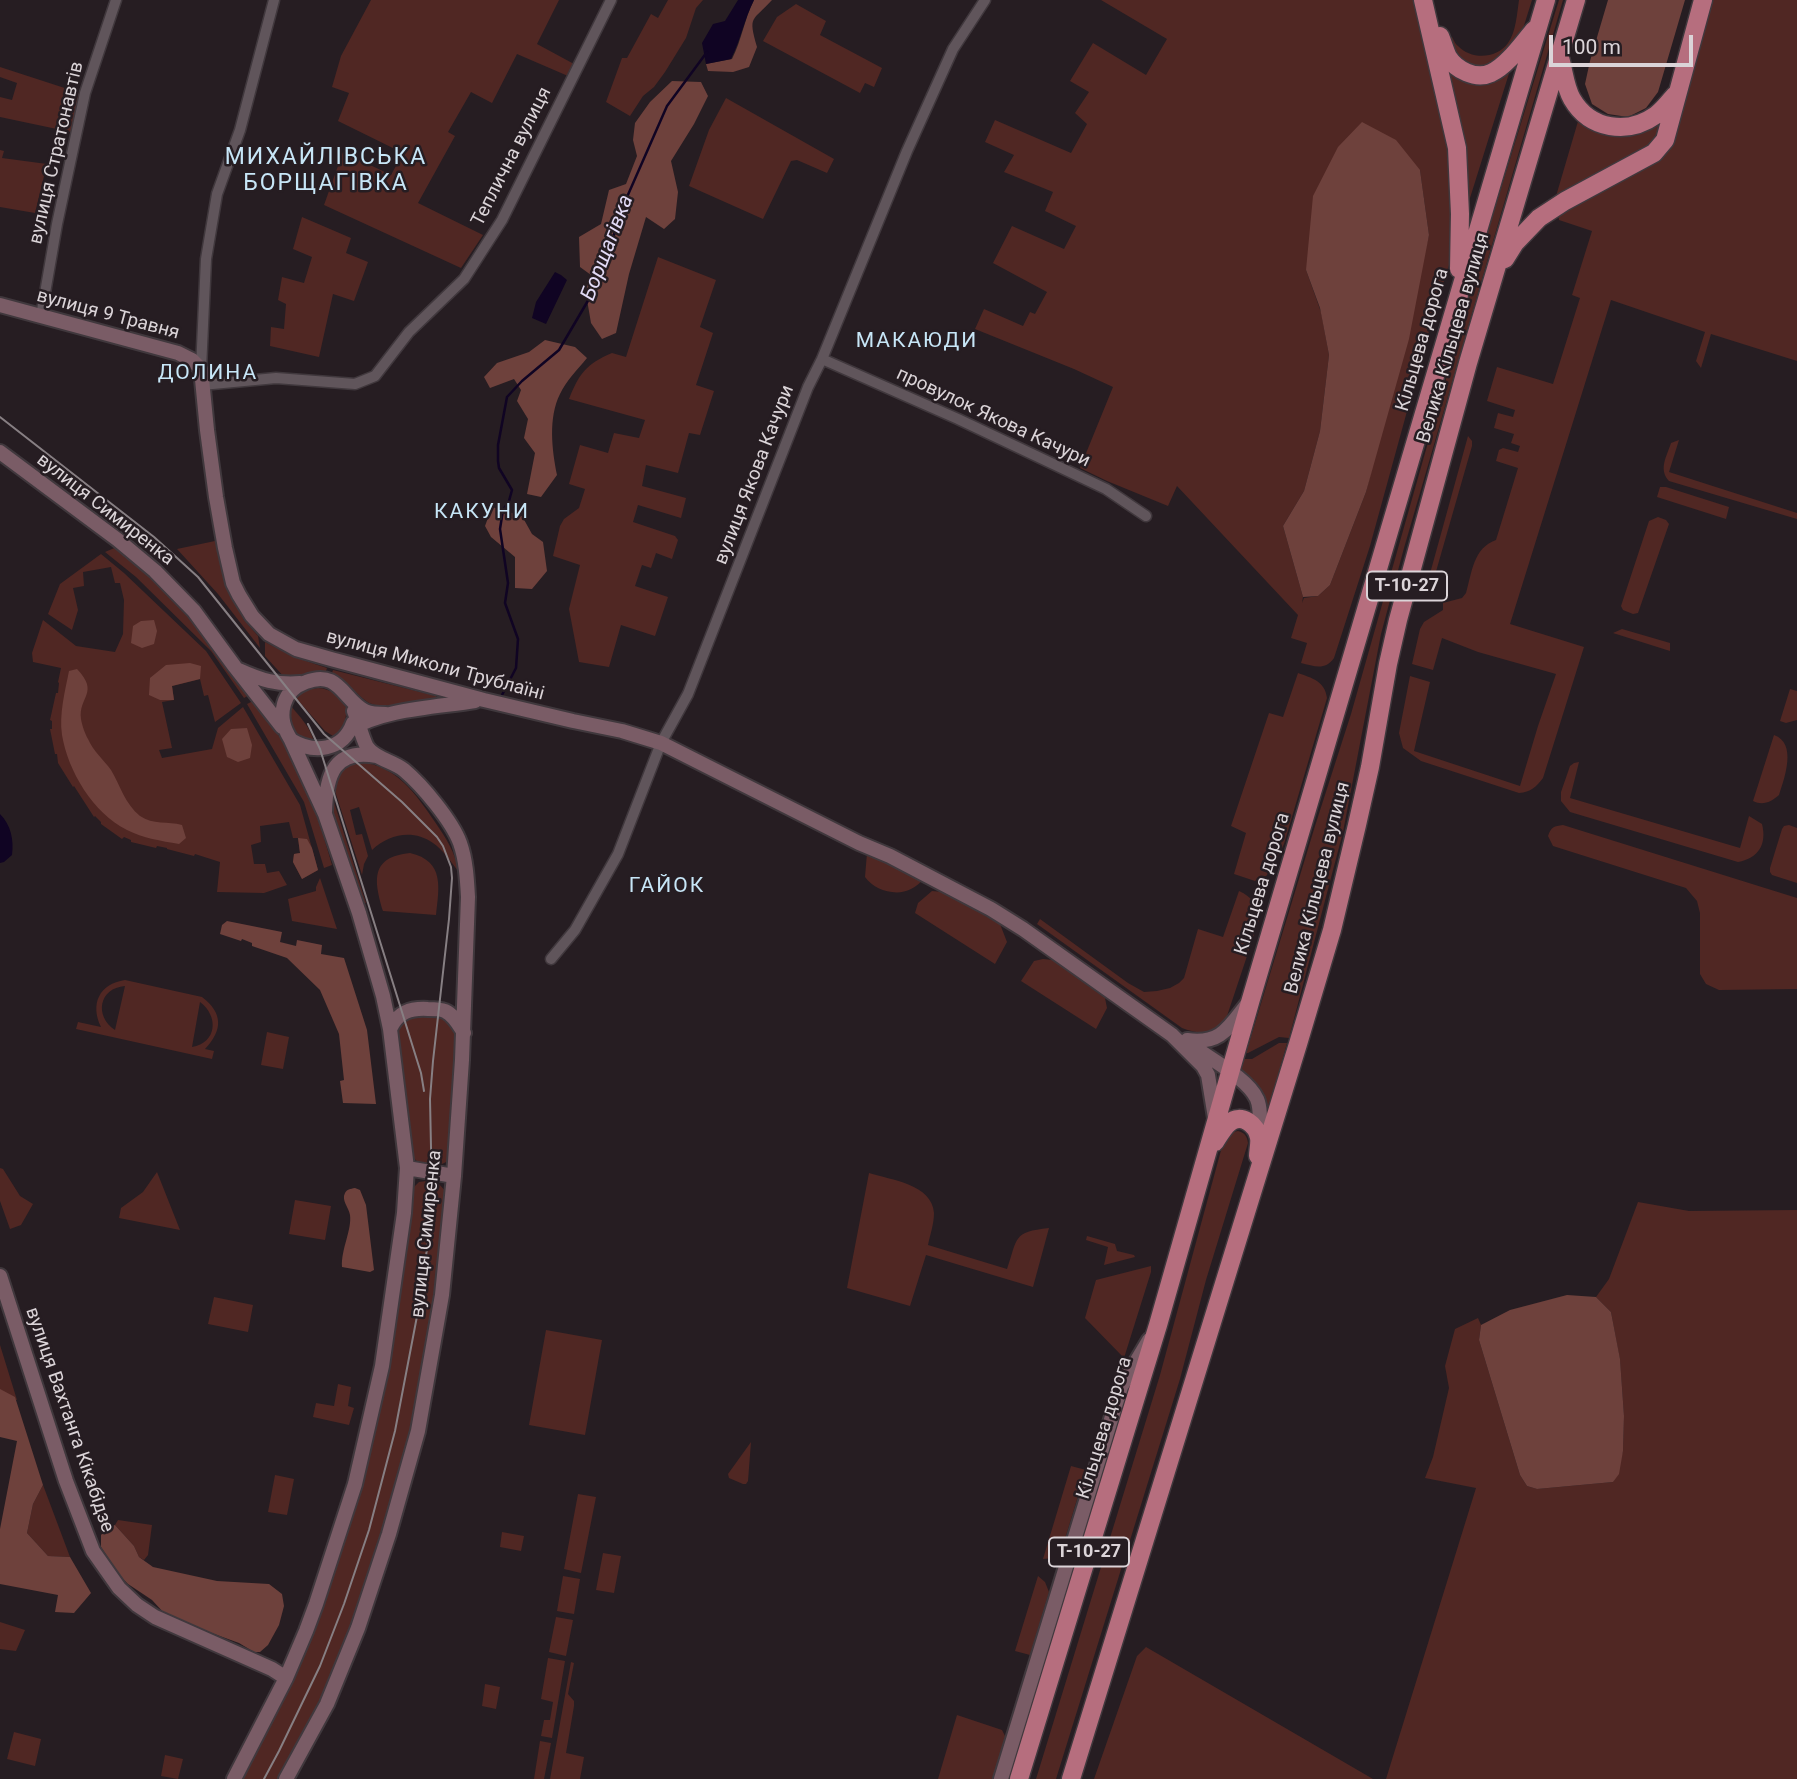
<!DOCTYPE html>
<html>
<head>
<meta charset="utf-8">
<style>
  body { margin:0 }
  #map { position:relative; width:1797px; height:1779px; overflow:hidden; background:#261d22; font-family:Roboto,sans-serif }
  canvas { display:block }
  .scale { position:absolute; left:1549px; top:35px; width:144px; height:32px; box-sizing:border-box; border:4px solid #dbd4d8; border-top:0; padding-left:9px; font-size:21px; line-height:24px; white-space:nowrap; color:#dbd4d8; -webkit-text-stroke:5px #261d22; paint-order:stroke }
</style>
</head>
<body>
<div id="map">
<canvas width="1797" height="1779"></canvas>
<div class="scale">100 m</div>
</div>
<script>
const c = document.querySelector('canvas').getContext('2d');
c.lineJoin = 'round';
function paint(path, color) { c.fillStyle = color; c.fill(path, 'evenodd'); }
function strokePath(path, color, width, dash) { c.strokeStyle = color; c.lineWidth = width; c.lineCap = dash ? 'butt' : 'round'; c.setLineDash(dash || []); c.stroke(path); }
function drawText(font, color, halo, rows, align = 'center') {
  c.font = font + ' Roboto,sans-serif'; c.lineWidth = 5; c.setLineDash([]); c.textBaseline = 'middle'; c.strokeStyle = halo; c.fillStyle = color; for (const [text, x, y, turn = 0] of rows) {
    c.save(); c.translate(x, y); c.rotate((+turn || 0) * Math.PI / 180); c.textAlign = isNaN(turn) ? turn : align; if (halo) c.strokeText(text, 0, 0); c.fillText(text, 0, 0); c.restore();
  }
}
const green = new Path2D(`
  M371 0H559L537 44 574 64 568 76 517 54 492 103 471 92 448 132 455 136 418 203 483 235 461 268 324 205 343 152 391 175 403 153 338 121 349 93 332 87 341 56Z
  M668 0H703L696 8 686 38 665 72 654 87 643 96 630 116 606 102 622 58H627L651 14 658 18Z
  M1101 0H1418L1426 36 1452 37C1454 40 1455 44 1458 46 1471 60 1497 59 1508 43 1516 32 1517 13 1519 0H1532L1434 313 1370 546 1334 658C1325 671 1314 666 1301 663L1307 643 1291 638 1298 615 1177 486 1168 506 1107 481 1080 468 1113 387 1074 369 975 329 984 309 1023 326 1030 312 1035 314 1047 292 993 263 1012 226 1064 249 1076 226 1045 211 1053 192 1004 172 1014 155 985 142 995 120 1071 153 1087 124 1075 113 1089 92 1070 81 1093 43 1146 75 1167 39ZM1420 170 1429 235 1366 492 1330 585 1318 596 1304 598 1302 603 1303 597 1283 526 1304 491 1320 431 1329 355 1321 312 1306 270Z
  M1559 0H1563L1404 548 1381 634 1343 832 1289 1038 1279 1037 1248 1053H1246L1315 826 1351 714 1490 224Z
  M1711 0H1797V361L1711 334 1701 368 1696 361 1705 332 1611 300 1510 624 1584 647 1543 778C1536 787 1531 792 1519 793L1421 761 1403 748 1399 733 1410 676 1430 682 1414 751 1520 786 1538 726 1556 674 1478 652 1442 638 1433 670 1412 664 1420 629 1424 622 1443 610V603L1462 598 1466 593C1472 573 1473 548 1496 540L1518 468 1496 461 1499 450 1503 448 1518 452 1520 446 1511 443 1514 434 1494 428 1498 413 1513 417 1515 410 1487 401 1497 367 1553 384 1580 298 1572 295 1592 231 1559 220 1558 213 1669 145 1685 100Z
  M796 4 826 21 820 35 882 68 874 87 865 83 860 93 763 41 777 17Z
  M0 67 80 93 71 132 0 117V97L12 100 17 83 0 77Z
  M726 98 834 159 827 173 797 160 791 161 763 219 689 186 709 130Z
  M1663 117 1657 140 1641 153 1577 184 1554 203 1579 118 1596 132 1617 137 1633 134Z
  M0 150 4 151 2 158 47 164 35 213 0 207Z
  M302 217 351 238 346 253 368 262 354 301 333 294 319 357 270 346 271 327 284 329 286 304 278 300 282 277 304 283 312 257 293 249Z
  M658 257 716 280 700 327 713 333 696 385 714 391 700 435 689 433 678 473 646 465 642 486 686 498 681 518 638 505 633 522 675 536 678 540 672 559 656 553 651 568 642 565 635 586 668 597 655 636 621 625 609 667 579 662 569 609 580 565 553 556 560 526 564 519 579 508 585 489 569 484 580 445 608 453 614 433 639 438 645 420 569 399C579 374 586 364 612 353L626 357Z
  M1468 436 1472 441V446L1433 582 1431 586 1426 588Z
  M1679 440 1669 472 1797 513V519L1669 481C1658 469 1667 456 1671 443Z
  M1660 487H1666L1729 507 1726 519 1657 497Z
  M1658 517 1666 520 1669 524 1638 613 1633 614 1623 610 1621 606 1649 521Z
  M215 541 227 588 244 620 258 636 260 648 218 594 177 549Z
  M119 546 187 610 251 694 244 698 211 651 136 577 105 552Z
  M101 554 124 573 206 651 241 703 215 722 208 695 204 696 200 679 172 686 174 700 162 702 172 748 159 750 162 758 212 749 218 728 243 707 300 805 318 870 302 879 293 862 294 854 300 853 298 838H293L289 822 260 826 261 842 251 845 254 864H265L267 873 279 871 287 885 264 893 217 892 220 862 195 854 194 856 167 849V848L157 846 156 848 131 842V840L124 837 122 839 101 824V822L95 816 94 817 74 786 73 787 58 763 57 754H55L50 729H52V721L50 720 56 693H58L59 683 58 682 61 668 33 662 32 653 43 620 76 646 115 652 123 634 124 600 120 583H115L111 567 83 572 84 586 73 588 78 610 72 630 48 614 60 584Z
  M1622 629 1670 643V651L1613 633Z
  M265 642 294 657 327 668 326 671C312 671 299 678 285 678L265 656Z
  M333 670 436 696 437 699C419 701 380 712 366 701 354 692 345 680 332 673Z
  M1298 673C1312 678 1325 681 1327 698L1284 844 1271 871 1266 876 1255 881 1234 874 1246 833 1231 826 1269 713 1283 717Z
  M318 688C331 689 339 695 346 707 347 718 344 731 333 736L325 731 296 698 305 690Z
  M1790 689 1797 691V720L1786 723 1780 721Z
  M255 700C268 720 283 740 294 761 310 794 322 829 332 865L324 868 304 802 247 704Z
  M291 706C300 717 311 728 314 742 310 741 306 741 302 739 292 733 290 717 291 706Z
  M1774 735C1797 743 1785 777 1779 795 1771 802 1763 806 1753 801Z
  M360 762C397 766 416 794 435 822 446 838 455 852 459 872 451 862 443 850 433 843 413 829 389 834 372 850L359 807 350 810 356 835 362 834 368 856 364 864 362 875 334 788C338 774 346 764 360 762Z
  M1579 762 1570 798 1740 848 1749 816 1762 824C1767 844 1759 858 1738 862L1570 812 1561 801V792L1570 766 1574 763Z
  M333 799 366 903 362 904C355 883 327 817 333 799Z
  M1563 825 1797 898V989L1719 990 1706 984 1700 974V913L1697 901 1686 888 1553 846 1548 836C1551 827 1554 826 1563 825Z
  M1789 825 1797 828V883L1772 875 1770 872V868L1782 829 1784 826Z
  M410 853C445 861 439 888 436 915L383 911C374 881 370 857 410 853Z
  M867 853 925 879C920 882 916 887 911 889 896 897 874 890 865 877Z
  M320 878 337 929 292 921 288 899 316 891V887Z
  M932 891 943 892 1000 924 1007 942 995 964 915 913 918 903Z
  M1239 891C1252 897 1258 905 1259 920L1226 1019C1215 1034 1199 1035 1182 1028L1037 924 1040 919 1128 983 1144 992 1157 991 1170 988 1179 983 1184 978 1198 929 1223 937Z
  M1043 959 1053 960 1105 998 1107 1008 1096 1029 1021 981 1034 961Z
  M125 980 202 997C223 1013 223 1030 205 1049L214 1051 212 1059 76 1029 78 1022 101 1027C90 1004 99 984 125 980ZM125 986 115 1030C94 1016 99 988 125 986ZM200 1002C219 1016 217 1043 192 1047Z
  M415 1013C434 1014 448 1012 457 1031L448 1161C433 1170 423 1167 411 1156L396 1035 398 1024Z
  M267 1032 289 1037 283 1069 261 1065Z
  M1279 1043H1287L1269 1108 1266 1109 1240 1073 1244 1059H1252Z
  M1238 1131C1245 1133 1247 1136 1248 1143L1206 1280 1180 1379 1056 1779H1036L1160 1375 1223 1143 1233 1132Z
  M0 1168 3 1169 20 1196 33 1204 21 1225 10 1229 0 1201Z
  M157 1172 180 1230 119 1218 121 1208 143 1192Z
  M869 1173C891 1180 932 1184 934 1213 934 1224 930 1235 928 1245L1007 1269C1018 1238 1012 1232 1049 1228L1033 1287 926 1255 910 1306 847 1288Z
  M427 1181 438 1183 448 1194 434 1318 406 1456 355 1622 314 1720 282 1779H240L339 1553 411 1190 419 1182Z
  M295 1200 331 1206 325 1240 289 1234Z
  M1638 1202 1689 1211 1797 1210V1779H1386L1476 1488 1425 1478 1433 1457 1449 1388 1445 1366 1455 1329 1478 1318 1481 1325 1479 1340 1520 1475 1527 1486 1537 1489 1613 1482 1623 1451 1624 1416 1620 1360 1611 1312 1596 1297 1609 1279Z
  M1087 1236 1115 1244 1117 1251 1134 1255 1135 1257 1104 1265 1108 1247 1086 1240Z
  M1151 1266V1272L1124 1358 1085 1318 1096 1280Z
  M214 1297 253 1305 248 1332 208 1324Z
  M546 1330 602 1340 585 1435 529 1425Z
  M0 1345 17 1400 0 1396Z
  M338 1384 351 1387 348 1406 354 1408 349 1425 313 1417 316 1403 334 1406Z
  M751 1442 748 1481 746 1484H743L729 1478 728 1474Z
  M1071 1466 1086 1470 1061 1552 1054 1558 1043 1559Z
  M275 1475 294 1479 287 1515 268 1512Z
  M43 1485 70 1557 48 1556 27 1533 33 1504Z
  M578 1494 596 1497 581 1573 564 1569Z
  M118 1520 152 1525 148 1555 144 1560 139 1557 134 1546 115 1525Z
  M502 1532 524 1536 521 1551 500 1547Z
  M603 1553 621 1556 614 1593 596 1590Z
  M563 1576 580 1579 574 1614 557 1611Z
  M1038 1576 1045 1582 1049 1592 1030 1655 1015 1651Z
  M556 1617 573 1620 566 1656 549 1652Z
  M0 1622 25 1630 16 1651 0 1649Z
  M1146 1647 1373 1779H1094L1137 1656Z
  M548 1658 565 1661 552 1738 541 1736 544 1720H550L553 1702 541 1699Z
  M571 1662 574 1663 568 1694 574 1701V1706L566 1753 584 1757 580 1779H550Z
  M485 1684 500 1687 496 1709 482 1706Z
  M957 1715 1002 1730C1003 1732 1004 1734 1005 1736 1006 1742 997 1769 995 1779H938Z
  M14 1732 41 1739 35 1766 7 1759Z
  M540 1741 551 1743 544 1779H534Z
  M165 1755 183 1759 178 1779 161 1776Z`);
const forest = new Path2D(`
  M754 0H772C752 22 748 15 757 47L749 67 733 72 708 71 706 64 732 59C742 39 744 20 754 0Z
  M1608 0H1685L1658 92 1646 108 1628 117 1608 114 1592 104 1585 84 1590 61Z
  M672 81 701 82 708 96 694 124 671 161 678 192 675 219 664 229 646 217 629 274 616 333 602 339 591 323 585 288 591 275 580 267 579 237 601 224 609 190 626 184 637 156 633 140 635 123 650 102Z
  M1362 122 1396 140 1420 170 1429 235 1409 339 1366 492 1330 585 1318 596 1303 597 1283 526 1304 491 1320 431 1329 355 1320 308 1306 270 1313 196 1338 147Z
  M545 340 575 347 587 358C578 369 566 381 560 394 548 418 552 450 557 475L541 497 527 494 535 453 524 438 528 419 517 401 521 390 514 379 490 388 484 377 497 363 529 352Z
  M492 507 522 516 532 534 543 542 547 571 532 589 515 588V557L491 537 485 526Z
  M154 620 157 631 154 644 142 648 131 643 133 626 141 621Z
  M190 663 201 666 200 679 172 686 174 700H160L149 695 150 678 166 665Z
  M77 669C100 693 78 697 81 719 82 725 85 734 88 739 93 751 104 760 111 770 120 785 125 804 140 816 153 825 168 821 182 825L186 838 179 844C161 841 143 838 127 830 93 813 68 771 62 735 59 714 65 691 69 671Z
  M247 728 252 745 250 758 238 762 227 757 222 739 231 729Z
  M298 838 307 839 312 848 318 870 302 879 293 862 294 854 300 853Z
  M227 921 282 932 280 942 296 946 297 940 322 945 321 954 344 958 367 1030 376 1104 343 1103 340 1081 344 1080 339 1034 320 990 287 958 252 946V943L242 939 241 941 220 934 222 925Z
  M355 1188 360 1190 366 1205 374 1270 370 1272 342 1267C341 1249 352 1230 350 1215 349 1208 341 1200 345 1193 347 1189 350 1189 355 1188Z
  M1567 1295 1596 1297 1611 1312 1620 1359 1624 1416 1623 1451 1619 1474 1613 1482 1537 1489 1527 1486 1520 1475 1479 1340 1481 1325 1510 1310Z
  M0 1389 15 1397 43 1485 33 1504 27 1533 48 1556 70 1557 91 1593 74 1613 55 1612 58 1595 0 1584V1529L17 1441 0 1437Z
  M115 1525 134 1546 139 1557 153 1567 217 1581 269 1584 282 1594 284 1606 279 1625 268 1645 260 1652H254L239 1643 184 1623 164 1613 152 1600 128 1584 120 1576 101 1547V1535L109 1527Z`);
const water = new Path2D(`
  M738 0H754C744 20 741 39 731 59L706 64 702 43 713 24 725 21Z
  M555 272 561 275 567 280 546 324 532 318 536 302Z
  M0 814C11 825 14 840 12 855L4 862 0 863Z`);
const stream = new Path2D(`
  M502 695 516 668 518 639 505 603 508 583 500 529 503 510 509 501 512 490 499 468 498 461V445L507 397 522 381 559 350 596 287 627 197 667 106 707 52`);
const street = new Path2D(`
  M41 316 57 224 85 93 116 0
  M822 359 958 419 1106 489 1146 516
  M201 369 206 259 217 194 240 130 274 0
  M202 385 276 378 355 384 375 376 409 332 464 279 502 220 611 0
  M551 959 575 930 618 854 661 743 688 694 808 387 822 359 907 151 953 49 985 0`);
const secondary = new Path2D(`
  M0 305 178 353 192 360 201 369 207 430 216 497 225 548 233 583 239 595 252 616 269 634 296 649 331 659 484 700 573 721 622 731 661 743 859 843 890 856 991 909 1023 929 1172 1035 1203 1066 1208 1075 1215 1118
  M0 452 118 540 155 571 194 611 235 667 282 727
  M239 670C261 680 277 685 300 683
  M350 730C381 709 438 707 475 701
  M291 740C314 754 343 751 353 723
  M325 812C326 775 334 748 377 756
  M390 1029C398 1012 410 1008 428 1009 433 1009 440 1009 445 1011 454 1015 459 1025 464 1033
  M1187 1040C1221 1045 1229 1027 1248 1003
  M1194 1047C1212 1060 1248 1079 1257 1099 1262 1111 1259 1126 1259 1138
  M407 1168 454 1176
  M0 1276 66 1481 93 1551 119 1588 137 1605 155 1617 272 1669 286 1678
  M234 1779 286 1678 306 1631 316 1604 355 1484 382 1366 404 1213 407 1168 390 1029 383 996 359 913 325 814 291 740C284 729 280 718 284 704 287 693 295 686 306 682 339 669 343 700 365 711 371 714 379 714 386 714
  M286 1779 327 1704 358 1628 389 1534 418 1431 442 1295 454 1176 462 1060 468 897C467 879 466 860 460 843 452 821 422 785 404 770 393 761 375 759 367 747 361 736 359 722 354 711
  M1001 1779 1121 1387 1149 1340`);
const highway = new Path2D(`
  M1423 0 1457 148 1460 214 1459 269
  M1440 36C1443 43 1445 51 1448 57 1456 70 1476 80 1491 73 1507 66 1523 43 1534 30
  M1560 58C1564 71 1565 87 1572 99 1590 130 1628 135 1656 115 1663 110 1669 102 1675 95
  M1505 259 1515 243 1539 218 1565 201 1654 153 1665 140 1703 0
  M1215 1142C1219 1136 1223 1128 1229 1123 1241 1112 1257 1125 1259 1138 1260 1143 1258 1151 1258 1156
  M1019 1779 1158 1325 1251 999 1546 0
  M1071 1779 1298 1044 1332 930 1357 825 1370 767 1388 664 1398 620 1468 363 1576 0`);
const tram = new Path2D(`
  M0 417 154 537 198 577 324 734 402 802 437 837 443 846 451 867 452 878 449 919 433 1061 430 1099 432 1196 429 1235 418 1311 395 1431 369 1530 344 1604 320 1666 279 1751 264 1779
  M308 724 320 749 421 1073 424 1091`);
const shields = [
  [1407,586,80],
  [1089,1552,80]
];
const shieldNames = [
  ["Т-10-27",1407,586],
  ["Т-10-27",1089,1552]
];
const streetNames = [
  ["вулиця Стратонавтів",57,153,-77],
  ["Теплична вулиця",512,157,-63],
  ["вулиця 9 Травня",108,315,15],
  ["Велика Кільцева вулиця",1454,338,-74],
  ["Кільцева дорога",1423,340,-74],
  ["провулок Якова Качури",993,418,25],
  ["вулиця Якова Качури",755,475,-69],
  ["вулиця Симиренка",105,510,38],
  ["вулиця Миколи Трублаїні",435,666,15],
  ["Кільцева дорога",1263,884,-73],
  ["Велика Кільцева вулиця",1318,888,-76],
  ["вулиця Симиренка",427,1234,-84],
  ["вулиця Вахтанга Кікабідзе",69,1420,71],
  ["Кільцева дорога",1105,1428,-73]
];
const waterNames = [
  ["Борщагівка",608,248,-69]
];
const neighbourhoodNames = [
  ["МАКАЮДИ",917,342],
  ["ДОЛИНА",208,374],
  ["КАКУНИ",482,513],
  ["ГАЙОК",667,887]
];
const quarterNames = [
  ["МИХАЙЛІВСЬКА",326,158],
  ["БОРЩАГІВКА",326,184]
];
paint(green, '#502723');
paint(forest, '#6e413c');
paint(water, '#100423');
strokePath(stream, '#100423', 2.5);
strokePath(street, '#40383d', 13);
strokePath(secondary, '#40383d', 18);
strokePath(highway, '#40383d', 21);
strokePath(street, '#60555b', 10);
strokePath(secondary, '#7a5c66', 14);
strokePath(highway, '#b66e7e', 18);
strokePath(tram, '#877f83', 2);
for (const [x, y, w] of shields) { const box = new Path2D(); box.roundRect(x - w / 2, y - 14.5, w, 29, 5); c.fillStyle = '#261d22'; c.fill(box); strokePath(box, '#dbd4d8', 2); }
drawText('bold 18px', '#dbd4d8', null, shieldNames);
drawText('19px', '#dbd4d8', '#261d22', streetNames);
drawText('italic 21px', '#e3dbf7', '#261d22', waterNames);
c.letterSpacing = '2px';
drawText('21px', '#c7e6f7', '#261d22', neighbourhoodNames);
c.letterSpacing = '0px';
c.letterSpacing = '2px';
drawText('23px', '#c7e6f7', '#261d22', quarterNames);
c.letterSpacing = '0px';
</script>
</body>
</html>
